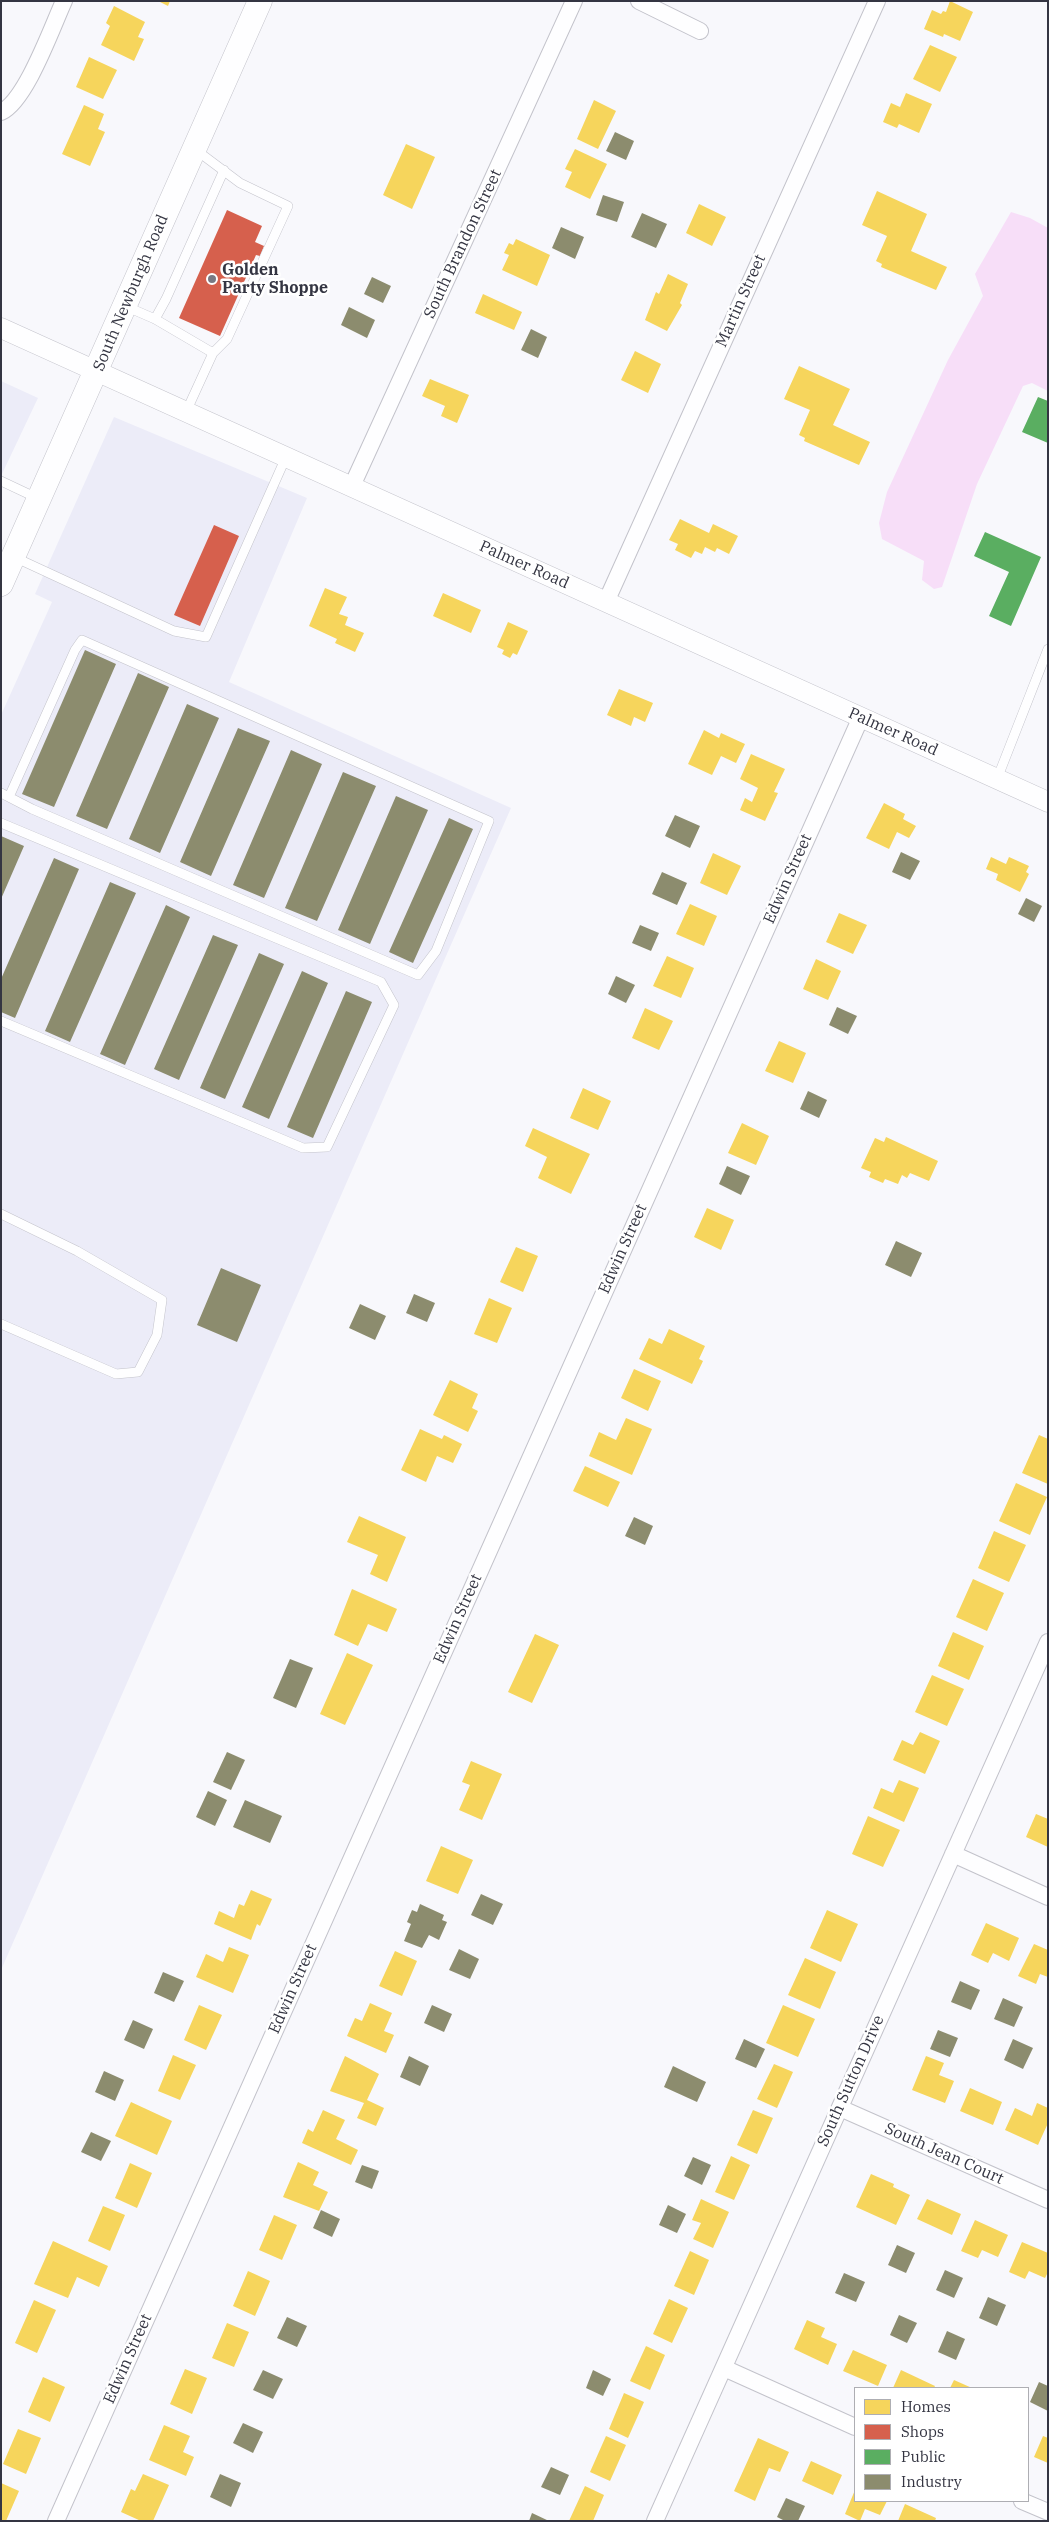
<!DOCTYPE html>
<html>
<head>
<meta charset="utf-8">
<style>
  body { margin:0 }
  #map { position:relative; width:1049px; height:2522px; overflow:hidden; background:#f8f8fc; font-family:"IBM Plex Serif",serif }
  canvas { display:block }
  .frame { position:absolute; inset:0; border:2px solid #343542; pointer-events:none }
  .legend { position:absolute; left:854px; top:2387px; width:175px; height:115px; box-sizing:border-box; background:#fff; border:1px solid #aeaeb3; margin:0; padding:6px 9px; list-style:none; font-size:15px; color:#343542 }
  .legend li { display:flex; align-items:center; gap:10px; height:25px }
  .legend b { width:25px; border:1px solid #aeaeb3 }
</style>
</head>
<body>
<div id="map">
<canvas width="1049" height="2522"></canvas>
<div class="frame"></div>
<ul class="legend">
<li><b style="height:14px;background:#f6d55c"></b>Homes</li>
<li><b style="height:14px;background:#d6604d"></b>Shops</li>
<li><b style="height:14px;background:#5aae61"></b>Public</li>
<li><b style="height:14px;background:#8c8c6e"></b>Industry</li>
</ul>
</div>
<script>
const c = document.querySelector('canvas').getContext('2d');
c.lineJoin = 'round';
function paint(path, color) { c.fillStyle = color; c.fill(path, 'evenodd'); }
function strokePath(path, color, width, dash) { c.strokeStyle = color; c.lineWidth = width; c.lineCap = dash ? 'butt' : 'round'; c.setLineDash(dash || []); c.stroke(path); }
function drawText(font, color, halo, rows, align = 'center') {
  c.font = font + ' "IBM Plex Serif",serif'; c.lineWidth = 5; c.setLineDash([]); c.textBaseline = 'middle'; c.strokeStyle = halo; c.fillStyle = color; for (const [text, x, y, turn = 0] of rows) {
    c.save(); c.translate(x, y); c.rotate((+turn || 0) * Math.PI / 180); c.textAlign = isNaN(turn) ? turn : align; if (halo) c.strokeText(text, 0, 0); c.fillText(text, 0, 0); c.restore();
  }
}
const built = new Path2D(`
  M1 381 38 398 1 476Z
  M114 417 307 498 229 682 511 808 1 1970V715L52 602 35 594Z`);
const green = new Path2D(`
  M1011 212 1030 218 1048 228V391L1032 383 1023 386 977 484 942 587 934 589 922 580 924 561 882 539 879 523 887 492 948 360 983 296 975 274Z`);
const homes = new Path2D(`
  M158 1H170L168 6Z
  M950 1 973 12 960 41 944 34 943 37 924 29 932 10 941 14 943 11 946 12Z
  M114 6 145 22 138 37 144 39 134 61 101 45 110 26 106 23Z
  M930 45 957 57 940 92 913 79Z
  M89 57 117 70 103 99 76 87Z
  M906 93 932 104 919 133 899 124 897 128 883 122 891 103 900 107Z
  M594 100 616 111 598 149 577 139Z
  M84 105 104 114 98 129 105 132 90 166 62 154Z
  M406 144 435 157 412 209 383 195Z
  M575 149 607 164 590 199 565 187 572 172 565 169Z
  M877 191 927 214 911 251 947 267 936 290 881 267 882 264 876 261 887 236 862 225Z
  M699 204 726 217 712 246 686 233Z
  M516 239 550 255 537 286 502 270 509 255 504 253 509 243 513 245Z
  M668 274 688 284 680 303 682 305 667 331 645 320 656 292 659 294Z
  M483 294 522 312 514 330 475 313Z
  M635 351 661 364 648 393 621 380Z
  M799 366 850 389 833 425 870 442 859 465 804 441 805 438 799 435 810 410 784 399Z
  M430 379 469 395 457 423 441 416 445 406 422 396Z
  M680 519 709 533 713 524 738 536 729 554 717 548 715 552 705 547 702 554 695 551 691 558 675 550 678 544 669 540Z
  M325 588 347 597 339 614 348 617 345 625 364 633 355 652 335 643 337 639 309 626Z
  M443 593 481 610 471 633 433 616Z
  M508 622 528 631 517 655 513 653 510 658 502 654 504 650 497 647Z
  M619 689 653 703 645 722 634 717 631 726 607 715Z
  M704 730 719 738 721 733 745 744 736 763 721 756 712 775 688 764Z
  M751 754 785 769 774 792 778 793 765 821 740 810 745 798 752 802 758 788 740 779Z
  M884 803 905 814 903 819 916 826 909 838 897 832 889 849 866 838Z
  M713 853 741 866 727 895 700 883Z
  M991 857 1006 864 1009 857 1029 866 1026 872 1029 874 1020 892 996 880 998 874 986 869Z
  M690 904 717 916 704 946 676 934Z
  M839 913 867 925 853 954 826 942Z
  M667 956 694 968 681 998 653 986Z
  M816 959 841 971 828 1000 803 989Z
  M645 1008 673 1021 659 1050 632 1038Z
  M779 1041 806 1053 793 1083 765 1071Z
  M583 1088 611 1101 598 1130 570 1118Z
  M742 1123 769 1136 756 1165 728 1153Z
  M533 1128 590 1154 571 1194 538 1178 547 1157 525 1146Z
  M886 1137 938 1161 929 1181 910 1173 907 1178 902 1175 898 1184 885 1179 883 1183 869 1177 871 1172 861 1168 875 1138 884 1142Z
  M707 1208 734 1220 721 1250 694 1237Z
  M516 1247 538 1256 523 1292 500 1282Z
  M489 1298 512 1308 497 1343 474 1334Z
  M669 1329 705 1346 699 1359 703 1361 692 1384 639 1359 649 1338 662 1344Z
  M634 1369 661 1381 648 1411 621 1398Z
  M450 1380 478 1394 472 1408 478 1411 468 1432 433 1415Z
  M626 1418 652 1429 632 1475 589 1456 599 1432 616 1440Z
  M420 1429 442 1439 444 1435 462 1444 453 1463 437 1456 426 1482 401 1470Z
  M1039 1435 1048 1439V1484L1022 1473Z
  M585 1466 620 1482 608 1507 573 1491Z
  M1016 1483 1047 1497 1030 1535 999 1521Z
  M359 1516 406 1537 387 1582 370 1574 378 1555 347 1542Z
  M994 1531 1026 1545 1009 1582 978 1568Z
  M973 1579 1004 1593 987 1631 956 1617Z
  M352 1589 397 1609 387 1632 368 1624 358 1646 334 1635Z
  M953 1632 984 1646 969 1680 938 1666Z
  M535 1634 559 1645 532 1703 508 1692Z
  M347 1653 373 1665 345 1725 320 1714Z
  M932 1675 964 1689 947 1726 915 1712Z
  M920 1732 940 1741 925 1774 893 1760 902 1740 913 1745Z
  M471 1761 502 1774 482 1820 459 1810 470 1785 462 1782Z
  M899 1780 919 1788 904 1822 873 1808 881 1788 893 1793Z
  M1036 1814 1048 1819V1847L1026 1837Z
  M868 1816 900 1830 883 1867 852 1854Z
  M441 1846 473 1860 458 1894 426 1881Z
  M251 1890 272 1899 260 1926 257 1924 251 1940 214 1924 219 1911 234 1918 239 1904 244 1906Z
  M827 1910 858 1924 841 1962 810 1948Z
  M986 1923 1019 1938 1009 1961 993 1953 988 1963 971 1955Z
  M1034 1944 1048 1950V1977L1040 1974 1036 1984 1018 1976Z
  M229 1947 249 1955 233 1993 196 1977 206 1954 223 1962Z
  M395 1951 417 1961 402 1996 379 1986Z
  M805 1958 836 1972 820 2009 788 1995Z
  M370 2003 392 2013 384 2031 394 2035 386 2053 347 2036 355 2018 362 2021Z
  M199 2005 222 2015 206 2050 184 2040Z
  M783 2005 815 2019 798 2057 766 2043Z
  M173 2055 196 2065 180 2100 158 2091Z
  M345 2056 379 2074 367 2100 384 2108 376 2126 357 2118 364 2103 330 2091Z
  M926 2056 944 2063 939 2075 954 2081 945 2103 912 2090Z
  M774 2064 793 2072 777 2108 757 2099Z
  M970 2088 1002 2102 993 2125 960 2111Z
  M131 2102 172 2121 157 2155 115 2136Z
  M1037 2103 1048 2108V2123L1038 2145 1005 2130 1015 2108 1032 2116Z
  M323 2110 345 2120 336 2139 358 2150 351 2165 302 2143 308 2129 313 2132Z
  M753 2110 773 2118 757 2154 737 2145Z
  M731 2156 750 2165 734 2200 715 2192Z
  M298 2162 319 2172 313 2185 328 2192 319 2211 283 2197Z
  M130 2163 152 2173 137 2208 115 2198Z
  M871 2174 894 2184 893 2187 910 2195 896 2225 856 2207Z
  M701 2199 729 2212 713 2248 693 2239 701 2223 692 2220Z
  M927 2199 961 2214 952 2235 917 2219Z
  M103 2206 125 2215 110 2251 88 2241Z
  M274 2215 297 2225 282 2260 259 2250Z
  M975 2220 1008 2235 998 2257 982 2250 978 2258 961 2251Z
  M53 2241 108 2266 99 2287 77 2277 68 2298 34 2284Z
  M1022 2242 1048 2253V2272L1045 2278 1029 2271 1025 2279 1009 2272Z
  M690 2251 709 2260 694 2295 674 2286Z
  M248 2271 270 2281 255 2316 233 2306Z
  M669 2299 688 2308 672 2343 653 2334Z
  M34 2300 56 2310 37 2353 15 2343Z
  M807 2320 825 2328 821 2337 837 2344 828 2365 794 2349Z
  M227 2323 249 2332 234 2367 212 2358Z
  M646 2346 665 2355 650 2390 630 2381Z
  M853 2350 887 2365 878 2386 843 2371Z
  M185 2369 207 2378 192 2414 170 2404Z
  M901 2370 935 2386 934 2388H893Z
  M43 2377 65 2387 50 2422 28 2412Z
  M954 2380 972 2388H950Z
  M624 2393 644 2402 628 2438 609 2429Z
  M164 2425 190 2436 183 2452 194 2457 186 2476 149 2460Z
  M18 2429 41 2438 26 2474 3 2464Z
  M606 2436 626 2445 610 2481 590 2472Z
  M1043 2436 1048 2438V2463L1034 2457Z
  M758 2438 789 2452 780 2472 769 2468 755 2501 734 2491Z
  M811 2461 842 2475 833 2495 802 2481Z
  M143 2474 169 2485 153 2521H141L121 2512 131 2489 135 2491Z
  M1 2483 19 2491 6 2521H1Z
  M585 2486 604 2495 593 2521H569Z
  M855 2490V2501H887L880 2515 865 2509 860 2521 845 2514Z
  M905 2504 936 2518 935 2521H898Z`);
const shops = new Path2D(`
  M227 210 262 226 255 242 264 246 260 256 256 255 220 336 179 318Z
  M214 525 239 536 200 626 174 615Z`);
const public = new Path2D(`
  M1038 397 1048 401V443L1022 432Z
  M985 532 1041 557 1011 626 989 616 1009 572 974 556Z`);
const industry = new Path2D(`
  M615 132 634 141 626 160 606 151Z
  M603 195 624 202 617 222 596 215Z
  M642 213 667 224 656 248 631 237Z
  M561 227 584 237 575 259 552 248Z
  M372 277 391 286 383 303 364 294Z
  M349 307 375 320 367 338 341 325Z
  M531 329 547 337 538 358 521 350Z
  M85 650 116 664 54 807 22 794Z
  M138 673 169 687 107 829 76 816Z
  M187 704 219 718 160 853 129 839Z
  M238 728 270 741 211 876 180 862Z
  M291 750 322 764 264 898 233 885Z
  M343 772 376 786 317 921 285 908Z
  M396 796 428 810 370 944 338 930Z
  M675 815 700 826 690 848 665 836Z
  M449 818 473 829 413 963 389 952Z
  M1 836 24 846 1 899Z
  M901 852 920 861 910 880 892 872Z
  M54 858 79 869 15 1018 1 1012V979Z
  M662 872 687 883 677 905 652 894Z
  M110 882 136 893 70 1042 45 1031Z
  M1026 898 1042 906 1034 922 1018 914Z
  M166 905 190 917 125 1065 100 1054Z
  M640 925 659 933 651 951 632 943Z
  M213 935 238 945 179 1080 154 1069Z
  M259 953 284 964 225 1099 200 1088Z
  M302 971 328 983 269 1119 242 1107Z
  M616 976 635 985 626 1003 608 994Z
  M346 991 372 1002 313 1138 287 1127Z
  M837 1007 857 1016 848 1034 829 1025Z
  M808 1091 827 1100 819 1118 800 1109Z
  M727 1166 750 1176 741 1195 719 1184Z
  M896 1241 922 1253 911 1277 885 1265Z
  M221 1268 261 1285 237 1342 197 1325Z
  M414 1294 435 1303 427 1322 406 1313Z
  M360 1304 386 1316 375 1340 349 1328Z
  M634 1517 653 1526 645 1545 625 1536Z
  M290 1659 313 1668 296 1708 273 1698Z
  M227 1752 245 1760 231 1790 213 1782Z
  M208 1791 227 1800 215 1826 196 1817Z
  M245 1800 282 1816 270 1843 233 1827Z
  M481 1894 503 1904 493 1925 471 1915Z
  M420 1904 444 1915 442 1920 447 1922 439 1940 429 1935 422 1948 404 1941 411 1924 407 1922 412 1910 417 1912Z
  M459 1949 479 1959 470 1979 449 1970Z
  M163 1972 184 1981 174 2002 154 1993Z
  M960 1981 980 1990 971 2010 951 2002Z
  M1003 1998 1023 2007 1014 2027 994 2019Z
  M432 2005 452 2014 444 2032 424 2023Z
  M133 2020 153 2029 144 2049 124 2040Z
  M938 2030 958 2038 950 2057 930 2049Z
  M744 2039 765 2049 756 2068 735 2059Z
  M1013 2039 1033 2048 1023 2069 1004 2060Z
  M409 2056 429 2066 420 2086 400 2077Z
  M673 2066 706 2082 697 2102 664 2087Z
  M104 2071 124 2080 115 2101 95 2092Z
  M91 2132 111 2141 101 2161 81 2152Z
  M693 2157 711 2165 702 2185 684 2176Z
  M362 2165 379 2171 372 2189 355 2182Z
  M668 2205 686 2214 677 2233 659 2225Z
  M321 2210 340 2219 332 2237 313 2228Z
  M897 2245 915 2253 906 2273 888 2265Z
  M945 2270 963 2278 954 2298 936 2290Z
  M844 2273 865 2282 856 2302 835 2293Z
  M988 2297 1006 2305 997 2326 979 2318Z
  M899 2315 917 2323 907 2343 890 2335Z
  M287 2317 307 2326 297 2347 277 2338Z
  M947 2331 965 2339 956 2360 938 2352Z
  M263 2370 283 2379 273 2399 253 2390Z
  M593 2370 611 2379 603 2396 586 2388Z
  M1039 2382 1048 2386V2411L1030 2402Z
  M243 2423 263 2432 253 2453 233 2443Z
  M551 2467 569 2475 560 2495 541 2487Z
  M220 2474 241 2483 231 2507 210 2497Z
  M786 2498 805 2506 798 2521H785L777 2517Z
  M532 2513 549 2521H529Z`);
const service = new Path2D(`
  M125 306 155 319 213 353
  M155 319 166 299 224 170
  M186 412 213 353 227 339 288 206 240 183 196 150
  M1 481 37 498
  M14 557 174 631 206 637 286 457
  M997 779 1048 649
  M1 793 32 809 418 975 436 951 489 821 82 640 75 650 9 797
  M1 823 381 982 394 1005 327 1147 303 1148 1 1021
  M1 1214 77 1251 162 1300 157 1335 138 1372 116 1374 1 1324`);
const minor = new Path2D(`
  M639 1 700 31
  M1 112C26 101 52 27 64 1
  M352 486 574 1
  M606 602 877 1
  M953 1854 1048 1897
  M840 2108 1048 2200
  M724 2368 855 2427
  M1022 2501 1048 2512
  M56 2521 861 717
  M655 2521 1048 1642`);
const tertiary = new Path2D(`
  M1 328 1048 802`);
const secondary = new Path2D(`
  M1 584 260 1`);
const markers = [
  [212,279,5,"#797983"]
];
const streetNames = [
  ["South Brandon Street",463,244,-65],
  ["South Newburgh Road",131,293,-67],
  ["Martin Street",741,301,-66],
  ["Palmer Road",524,565,24],
  ["Palmer Road",893,732,24],
  ["Edwin Street",788,879,-66],
  ["Edwin Street",623,1249,-66],
  ["Edwin Street",458,1619,-66],
  ["Edwin Street",293,1989,-66],
  ["South Sutton Drive",851,2081,-66],
  ["South Jean Court",944,2154,24],
  ["Edwin Street",128,2359,-66]
];
const poiNames = [
  ["Golden",222,270],
  ["Party Shoppe",222,288]
];
paint(built, '#ececf8');
paint(green, '#f7def8');
paint(homes, '#f6d55c');
paint(shops, '#d6604d');
paint(public, '#5aae61');
paint(industry, '#8c8c6e');
strokePath(service, '#c3c3cb', 10);
strokePath(minor, '#c3c3cb', 18);
strokePath(tertiary, '#c3c3cb', 21);
strokePath(secondary, '#c3c3cb', 25);
strokePath(service, '#fefeff', 9);
strokePath(minor, '#fefeff', 16);
strokePath(tertiary, '#fefeff', 20);
strokePath(secondary, '#fefeff', 24);
for (const [x, y, r, color] of markers) { const dot = new Path2D(); dot.arc(x, y, r, 0, 2 * Math.PI); c.fillStyle = color; c.fill(dot); strokePath(dot, '#fff', 2); }
drawText('16px', '#343542', '#fff', streetNames);
drawText('bold 16px', '#343542', '#fff', poiNames, 'left');
</script>
</body>
</html>
